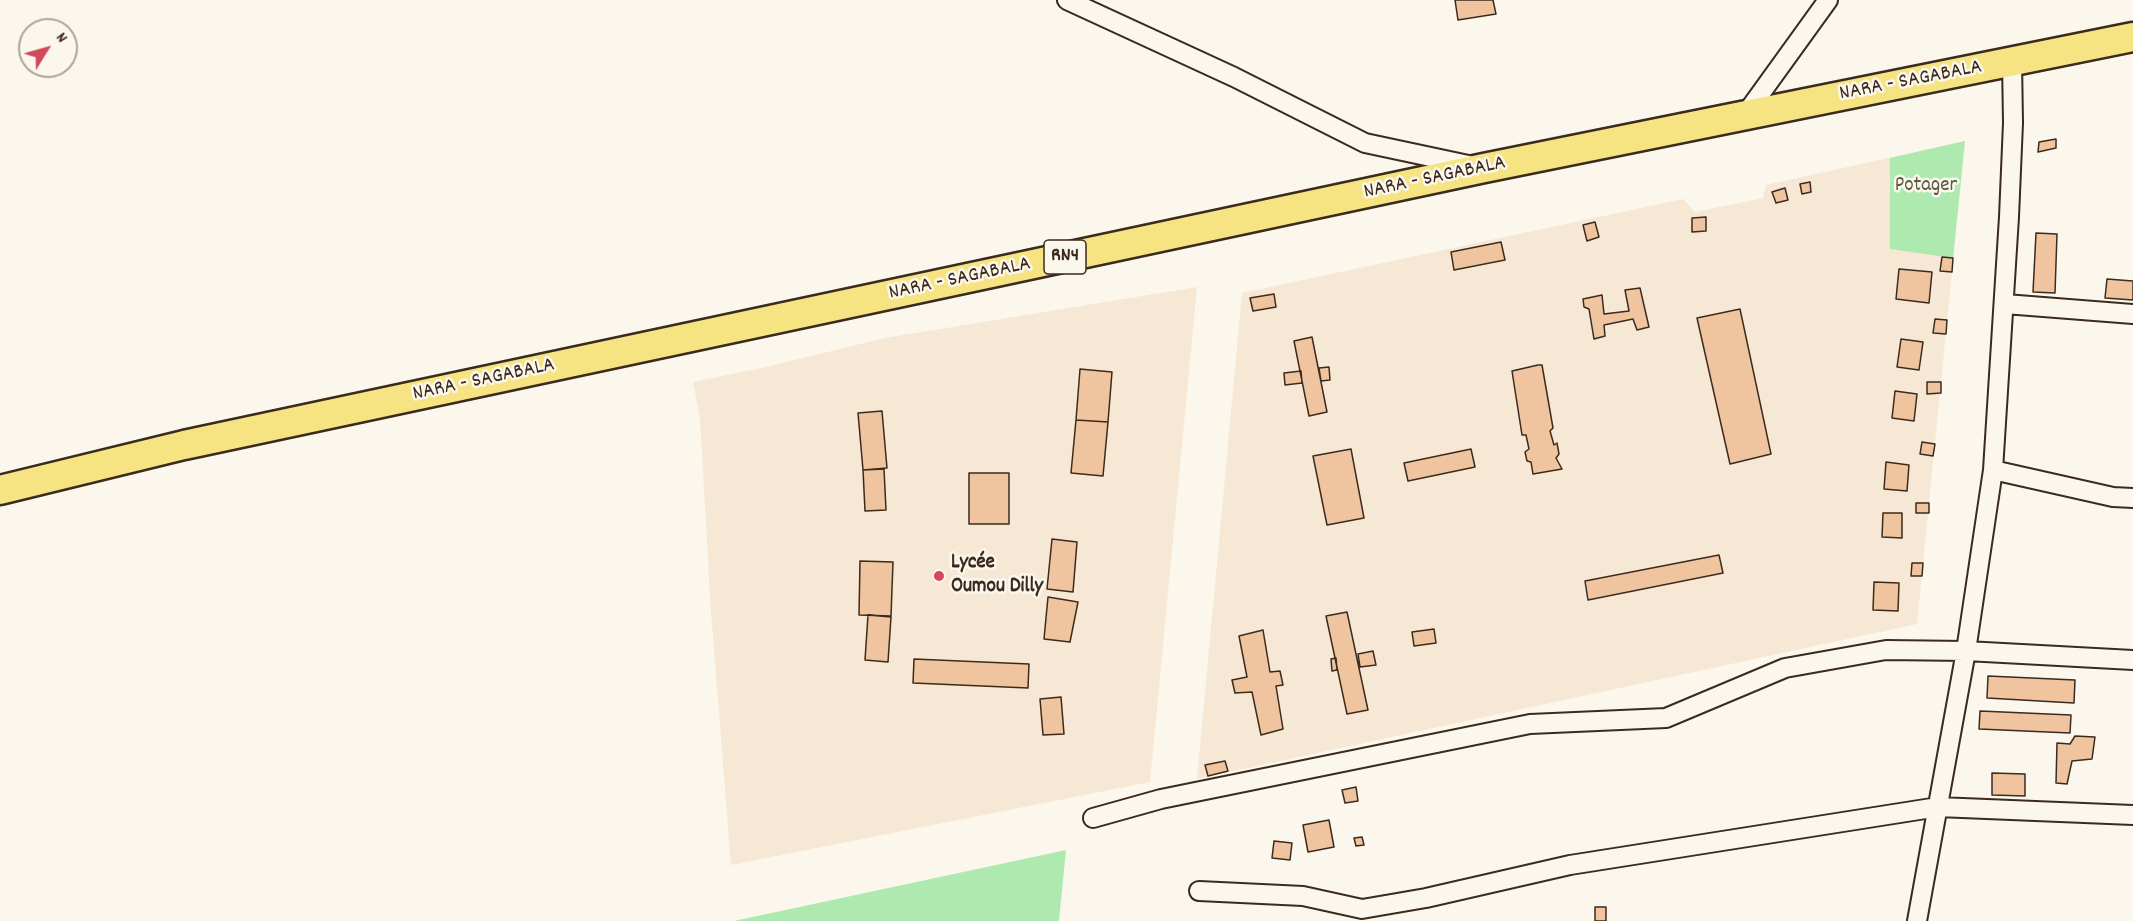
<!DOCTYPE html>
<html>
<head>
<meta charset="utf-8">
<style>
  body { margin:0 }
  #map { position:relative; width:2133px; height:921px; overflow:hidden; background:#fbf7ec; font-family:Dekko,sans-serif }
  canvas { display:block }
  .north { position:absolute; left:18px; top:18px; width:60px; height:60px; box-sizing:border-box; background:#fbf7ec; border:2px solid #aea59a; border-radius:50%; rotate:53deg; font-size:16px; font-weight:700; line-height:24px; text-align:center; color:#3b2a1e }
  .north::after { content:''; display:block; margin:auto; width:21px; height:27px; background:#d1495b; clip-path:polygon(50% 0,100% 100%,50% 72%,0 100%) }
</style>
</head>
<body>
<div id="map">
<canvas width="2133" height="921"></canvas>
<div class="north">N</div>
</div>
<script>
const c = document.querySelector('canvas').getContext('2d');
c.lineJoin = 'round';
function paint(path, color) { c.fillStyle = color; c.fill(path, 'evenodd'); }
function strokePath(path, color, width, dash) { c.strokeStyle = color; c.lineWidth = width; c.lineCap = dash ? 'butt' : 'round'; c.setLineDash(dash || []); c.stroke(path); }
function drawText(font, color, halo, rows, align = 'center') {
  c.font = font + ' Dekko,sans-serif'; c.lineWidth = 5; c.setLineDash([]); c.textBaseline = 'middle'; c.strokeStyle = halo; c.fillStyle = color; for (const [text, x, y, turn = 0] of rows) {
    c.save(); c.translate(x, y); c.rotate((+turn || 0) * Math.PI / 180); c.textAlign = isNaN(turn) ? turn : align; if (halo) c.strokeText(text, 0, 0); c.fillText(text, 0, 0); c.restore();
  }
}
const built = new Path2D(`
  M1965 141 1917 624 1197 779 1242 293 1683 199 1695 212 1763 198 1766 185Z
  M1197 287 1150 782 731 865 711 612 700 419 693 382 766 367 885 338Z`);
const green = new Path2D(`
  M1965 141 1953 258 1890 249V158Z
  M1066 850 1059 921H734Z`);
const building = new Path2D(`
  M1455 0H1493L1496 14 1458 20Z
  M2056 139V148L2038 152 2039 142Z
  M1810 182 1811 192 1802 194 1800 184Z
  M1785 188 1788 200 1776 203 1772 192Z
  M1706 217V231L1692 232V218Z
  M1595 222 1599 237 1587 241 1583 225Z
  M2036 233 2057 234 2055 293 2033 292Z
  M1501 242 1505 260 1454 270 1451 252Z
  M1942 257 1953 258 1952 272 1940 271Z
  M1899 269 1932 272 1929 303 1896 299Z
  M2107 279 2133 281V300L2105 298Z
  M1640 288 1649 327 1637 330 1633 319 1604 325 1605 336 1594 339 1589 309 1584 307 1583 299 1602 295 1604 314 1629 311 1625 290Z
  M1274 294 1276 307 1253 311 1250 298Z
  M1740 309 1771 454 1730 464 1697 318Z
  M1935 319 1947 320 1946 334 1933 333Z
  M1312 337 1327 412 1309 416 1294 341Z
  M1901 339 1923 342 1919 370 1897 367Z
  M1538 365H1542L1553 428 1550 431 1554 445 1557 443 1559 454 1556 458 1562 469 1533 474 1531 462 1527 461 1525 452 1529 449 1526 435H1522L1512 371Z
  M1329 367 1330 380 1321 381 1319 368Z
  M1080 369 1112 372 1108 422 1076 420Z
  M1301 371 1302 383 1285 385 1284 373Z
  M1927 382H1941V393L1927 394Z
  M1895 391 1917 394 1914 421 1892 418Z
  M882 411 887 468 863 470 858 413Z
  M1076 420 1108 422 1103 476 1071 473Z
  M1922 442 1935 444 1933 456 1920 454Z
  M1351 449 1364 518 1327 525 1313 456Z
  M1471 449 1475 467 1408 481 1404 463Z
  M1886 462 1909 465 1907 491 1884 489Z
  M884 469 886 510 865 511 863 470Z
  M969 473H1009V524H969Z
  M1916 503H1929V513H1916Z
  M1883 513H1902V538L1882 537Z
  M1052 539 1077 542 1073 592 1047 589Z
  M1719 555 1723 573 1588 600 1585 581Z
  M860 561 893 562 891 616 859 615Z
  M1912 563H1923L1922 576H1911Z
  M1874 582 1899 583 1898 611 1873 610Z
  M1048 597 1078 602 1070 642 1044 639Z
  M1347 612 1368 710 1347 714 1326 616Z
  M868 615 891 617 888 662 865 660Z
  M1434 629 1436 643 1414 646 1412 632Z
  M1263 630 1270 672 1280 671 1283 685 1276 686 1283 729 1261 735 1252 692 1235 693 1232 680 1247 677 1239 636Z
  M1373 651 1376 665 1360 667 1358 654Z
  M1336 658 1337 670 1332 671 1331 659Z
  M914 659 1029 664 1028 688 913 683Z
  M1988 676 2075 680 2074 703 1987 698Z
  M1061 697 1064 734 1043 735 1040 699Z
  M1980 711 2071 715 2070 733 1979 729Z
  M2075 736 2095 737 2092 759 2072 761 2067 784 2056 783 2057 743 2070 744Z
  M1225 761 1228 771 1208 776 1205 765Z
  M1992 773 2025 774V796L1992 795Z
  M1356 787 1358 801 1345 803 1342 790Z
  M1329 820 1334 847 1308 852 1303 825Z
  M1362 837 1364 845 1356 846 1354 838Z
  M1274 841 1292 843 1290 860 1272 858Z
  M1595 907H1606V921H1595Z`);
const street = new Path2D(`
  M1067 0 1234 77 1365 143 1473 166
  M1745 115 1828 0
  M2005 304 2133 314
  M1993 470 2113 497 2133 498
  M1093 818 1161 799 1530 724 1666 718 1785 668 1886 650 1966 651 2133 660
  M1199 891 1303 896 1362 909 1426 898 1570 865 1938 807 2133 815
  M1917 921 1966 651 1993 470 2009 217 2013 123 2012 61`);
const primary = new Path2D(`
  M0 490 184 445 1484 168 2133 37`);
const markers = [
  [939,576,6,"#d1495b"]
];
const shields = [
  [1065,257,42]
];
const shieldNames = [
  ["RN4",1065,257]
];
const streetNames = [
  ["NARA - SAGABALA",1911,82,-11],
  ["NARA - SAGABALA",1435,179,-12],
  ["NARA - SAGABALA",960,280,-12],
  ["NARA - SAGABALA",484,381,-12]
];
const parkNames = [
  ["Potager",1926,187]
];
const poiNames = [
  ["Lycée",951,564],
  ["Oumou Dilly",951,588]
];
paint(built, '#f7e8d5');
paint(green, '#aeeab0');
paint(building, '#efc49e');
strokePath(building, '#3b2a1e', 1.5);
strokePath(street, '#3b2a1e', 22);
strokePath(primary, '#3b2a1e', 33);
strokePath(street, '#fbf7ec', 18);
strokePath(primary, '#f6e381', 28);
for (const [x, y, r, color] of markers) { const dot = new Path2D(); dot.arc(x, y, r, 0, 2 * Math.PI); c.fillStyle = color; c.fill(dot); strokePath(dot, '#fbf7ec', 2); }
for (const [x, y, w] of shields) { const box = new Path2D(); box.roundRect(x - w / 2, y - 17, w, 34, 4.5); c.fillStyle = '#fbf7ec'; c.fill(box); strokePath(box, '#3b2a1e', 1.5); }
drawText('bold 20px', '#3b2a1e', null, shieldNames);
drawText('21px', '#3b2a1e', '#fbf7ec', streetNames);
drawText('21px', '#585a42', '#fbf7ec', parkNames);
drawText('bold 21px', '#3b2a1e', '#fbf7ec', poiNames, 'left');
</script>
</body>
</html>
